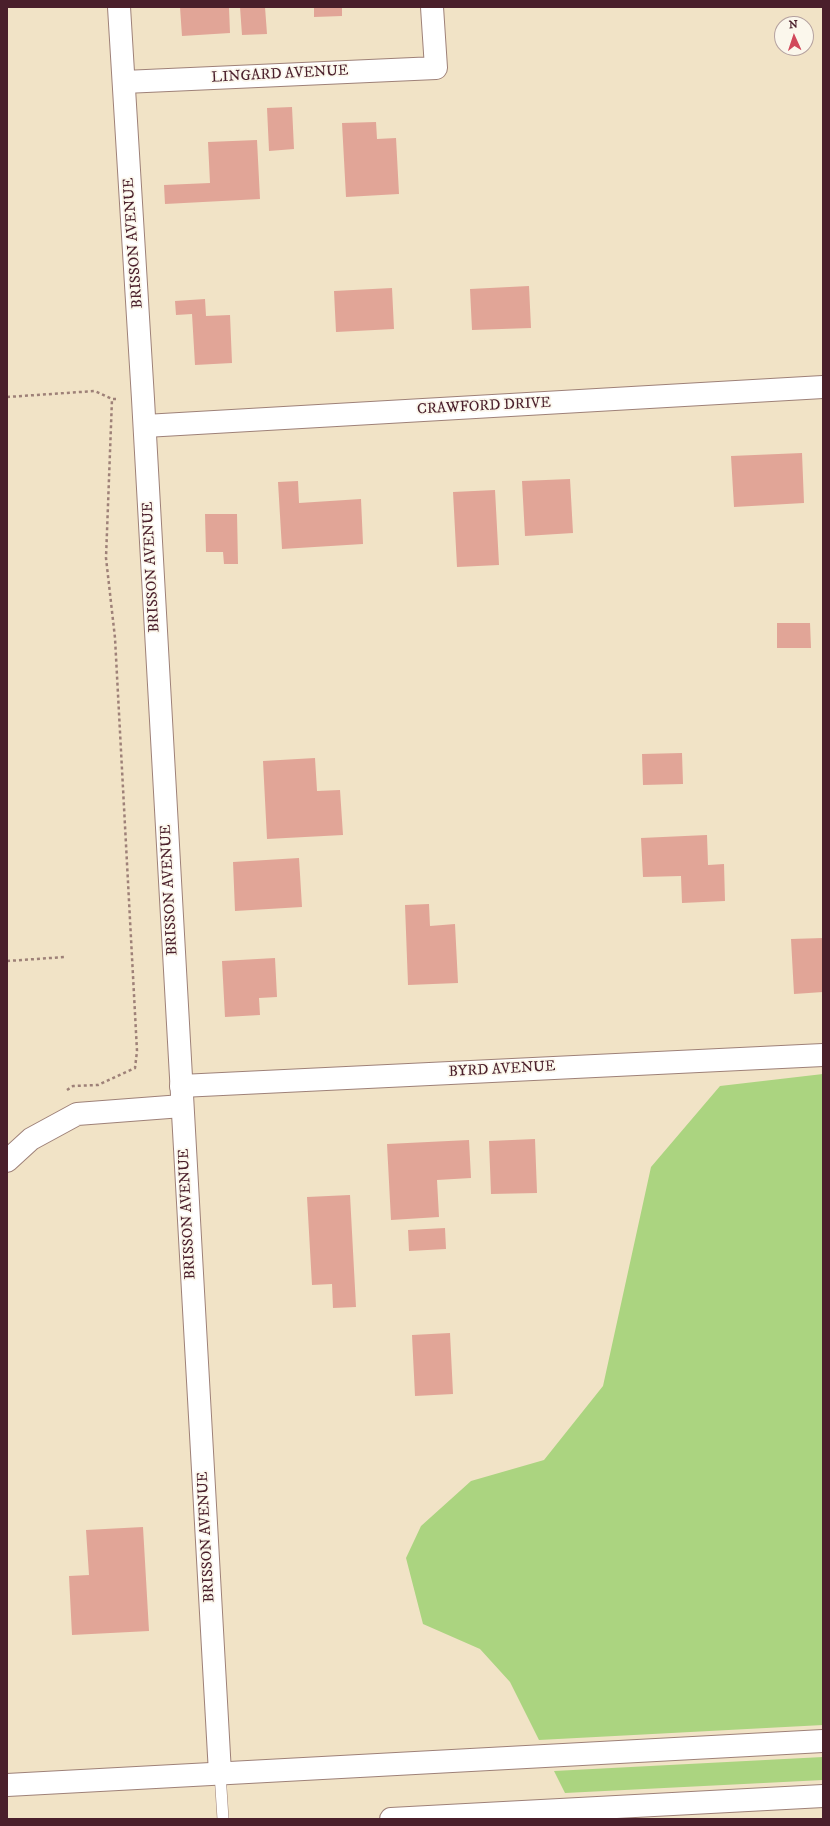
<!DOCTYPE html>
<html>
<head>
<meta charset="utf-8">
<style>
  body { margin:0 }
  #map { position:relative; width:830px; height:1826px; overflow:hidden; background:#f1e3c6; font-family:"IM FELL DW Pica",serif }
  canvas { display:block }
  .frame { position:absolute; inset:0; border:8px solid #4a1f2b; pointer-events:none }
  .north { position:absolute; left:774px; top:16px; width:40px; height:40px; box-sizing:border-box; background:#fbf7ec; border:1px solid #b4a19f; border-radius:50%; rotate:357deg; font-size:11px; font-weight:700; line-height:16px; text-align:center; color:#4a1f2b }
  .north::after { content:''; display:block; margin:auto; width:14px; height:18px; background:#d1495b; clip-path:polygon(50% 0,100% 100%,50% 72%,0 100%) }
</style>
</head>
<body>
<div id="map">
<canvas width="830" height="1826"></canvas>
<div class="frame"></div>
<div class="north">N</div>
</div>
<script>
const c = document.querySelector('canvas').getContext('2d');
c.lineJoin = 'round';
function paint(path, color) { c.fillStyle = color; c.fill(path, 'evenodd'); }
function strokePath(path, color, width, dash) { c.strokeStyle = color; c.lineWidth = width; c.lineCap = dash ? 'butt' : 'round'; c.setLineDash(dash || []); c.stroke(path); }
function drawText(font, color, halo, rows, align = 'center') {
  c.font = font + ' "IM FELL DW Pica",serif'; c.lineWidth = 3.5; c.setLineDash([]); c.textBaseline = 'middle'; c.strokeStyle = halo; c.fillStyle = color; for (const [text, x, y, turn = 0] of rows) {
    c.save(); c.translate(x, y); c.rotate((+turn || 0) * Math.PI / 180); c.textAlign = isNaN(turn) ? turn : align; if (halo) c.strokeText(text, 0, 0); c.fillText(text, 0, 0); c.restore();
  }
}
const green = new Path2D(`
  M823 1074V1725L539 1740 510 1682 480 1649 423 1624 406 1558 421 1526 471 1481 544 1460 603 1386 651 1167 720 1086Z
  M823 1757V1780L565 1793 554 1771Z`);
const building = new Path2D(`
  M180 7H229L230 33 182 36Z
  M240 7H265L267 34 242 35Z
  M314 7H342V16L314 17Z
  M292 107 294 149 269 151 267 108Z
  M376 122 377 139 396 138 399 194 346 197 342 123Z
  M257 140 260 199 165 204 164 185 210 183 208 142Z
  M529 286 531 328 472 330 470 289Z
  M392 288 394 329 336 332 334 291Z
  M205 299 206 316 230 315 232 363 195 365 192 314 176 315 175 301Z
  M802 453 804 503 734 507 731 456Z
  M570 479 573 533 525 536 522 481Z
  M298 481 299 503 361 499 363 544 282 549 278 482Z
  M495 490 499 565 457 567 453 492Z
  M205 514H237L238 564H224L223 552H206Z
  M777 623H810L811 648H777Z
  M682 753 683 784 643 785 642 754Z
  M315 758 317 791 340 790 343 835 267 839 263 761Z
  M707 835 708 865 724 864 725 901 682 903 681 876 643 877 641 838Z
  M299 858 302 907 235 911 233 862Z
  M429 904 430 926 455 924 458 983 408 985 405 905Z
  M823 938V992L794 994 791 939Z
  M275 958 277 997 259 998 260 1015 225 1017 222 961Z
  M535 1139 537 1193 491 1194 489 1141Z
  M469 1140 471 1178 437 1180 439 1217 391 1220 387 1144Z
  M350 1195 356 1307 333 1308 332 1284 312 1285 307 1197Z
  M445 1228 446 1249 409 1251 408 1230Z
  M450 1333 453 1394 415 1396 412 1335Z
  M143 1527 149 1631 72 1635 69 1576 89 1575 86 1530Z`);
const path = new Path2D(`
  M7 397 95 391 112 399H119
  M7 961 65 957
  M67 1090 73 1086 98 1085 135 1068 137 1051 115 638 106 558 112 399`);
const service = new Path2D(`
  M220 1773 223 1819`);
const minor = new Path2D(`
  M124 82 436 68 432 7
  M145 426 823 387
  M181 1086 823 1055
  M7 1161 31 1139 77 1114 182 1106`);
const tertiary = new Path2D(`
  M119 7 143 399 220 1773`);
const primary = new Path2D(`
  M7 1785 823 1741
  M391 1819 823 1796`);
const streetNames = [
  ["LINGARD AVENUE",280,75,-3],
  ["BRISSON AVENUE",134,243,-94],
  ["CRAWFORD DRIVE",484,407,-3],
  ["BRISSON AVENUE",152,567,-93],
  ["BRISSON AVENUE",170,890,-93],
  ["BYRD AVENUE",502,1070,-3],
  ["BRISSON AVENUE",188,1214,-93],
  ["BRISSON AVENUE",207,1537,-93]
];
paint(green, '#abd480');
paint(building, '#e1a597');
strokePath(service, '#9e8178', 12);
strokePath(minor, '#9e8178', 24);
strokePath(tertiary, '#9e8178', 24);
strokePath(primary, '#9e8178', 24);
strokePath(path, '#9e8178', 2.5, [3, 3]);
strokePath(service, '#fff', 11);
strokePath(minor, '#fff', 22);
strokePath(tertiary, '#fff', 22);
strokePath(primary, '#fff', 22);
drawText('15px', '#4a1f2b', '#fbf7ec', streetNames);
</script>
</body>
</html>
